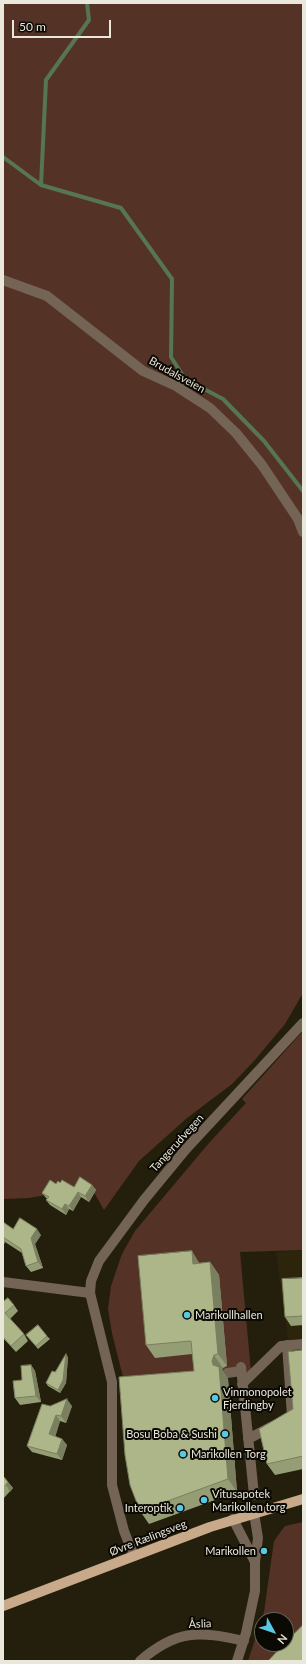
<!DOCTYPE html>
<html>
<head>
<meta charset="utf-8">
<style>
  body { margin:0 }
  #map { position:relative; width:306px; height:1664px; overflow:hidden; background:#241f0c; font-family:Lato,sans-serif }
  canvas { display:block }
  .frame { position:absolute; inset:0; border:4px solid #eae7db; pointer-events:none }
  .north { position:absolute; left:254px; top:1612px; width:40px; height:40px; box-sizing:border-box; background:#0b0903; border:1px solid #646259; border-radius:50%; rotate:130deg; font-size:11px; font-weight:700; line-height:16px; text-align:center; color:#eae7db }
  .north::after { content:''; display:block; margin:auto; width:14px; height:18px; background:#59c8e4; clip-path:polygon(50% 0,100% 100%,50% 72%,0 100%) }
  .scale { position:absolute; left:12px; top:20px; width:99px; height:18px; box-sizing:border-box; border:2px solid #eae7db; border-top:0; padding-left:5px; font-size:12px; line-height:14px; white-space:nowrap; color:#eae7db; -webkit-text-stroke:3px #0b0903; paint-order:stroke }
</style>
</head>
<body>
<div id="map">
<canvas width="306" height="1664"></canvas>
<div class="frame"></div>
<div class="north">N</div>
<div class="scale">50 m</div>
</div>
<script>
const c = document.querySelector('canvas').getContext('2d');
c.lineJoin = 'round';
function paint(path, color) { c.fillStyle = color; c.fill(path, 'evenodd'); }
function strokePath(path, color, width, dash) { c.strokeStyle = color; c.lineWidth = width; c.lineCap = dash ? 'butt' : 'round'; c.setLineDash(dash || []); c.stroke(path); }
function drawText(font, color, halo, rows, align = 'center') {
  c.font = font + ' Lato,sans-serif'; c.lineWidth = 4; c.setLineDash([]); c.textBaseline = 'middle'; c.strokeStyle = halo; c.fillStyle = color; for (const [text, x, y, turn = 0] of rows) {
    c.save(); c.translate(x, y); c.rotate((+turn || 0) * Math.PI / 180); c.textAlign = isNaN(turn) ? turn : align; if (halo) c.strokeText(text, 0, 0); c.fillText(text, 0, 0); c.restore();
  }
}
const built = new Path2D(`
  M303 1250V1358L291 1359 276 1252Z`);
const green = new Path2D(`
  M3 3H303V993L285 1024 254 1061 232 1084 187 1118 139 1161 104 1210 91 1187 29 1198 3 1199Z
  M303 1031V1250L240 1252 251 1372 125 1385 112 1333 108 1309 111 1286 122 1254 135 1231 209 1143 246 1103 242 1099Z
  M303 1522V1661H248L264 1612 274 1541 285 1526ZM262 1620H286V1644H262Z`);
const stream = new Path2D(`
  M3 157 41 185 121 208 172 279 171 357 185 379 223 399 264 441 303 491
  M41 185 46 80 89 20 87 3`);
const minor = new Path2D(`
  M3 280 47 296 143 371 176 386 210 408 236 433 262 465 298 519 303 532
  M3 1282 90 1293
  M287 1345 292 1416 287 1418
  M241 1367 254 1495
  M227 1373 241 1371
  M242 1384 281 1346 303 1344
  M248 1439 271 1427
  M233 1519 255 1562
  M134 1556 124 1531 112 1485V1382L90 1293 91 1281 99 1261 144 1200 186 1149 303 1023
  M140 1661C177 1629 199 1631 244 1641
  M237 1661 246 1633 255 1591V1562L258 1538 254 1513`);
const major = new Path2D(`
  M3 1606 210 1527 303 1499`);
const wall = new Path2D(`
  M60 1183 74 1187 92 1185 96 1190 89 1202 81 1197 73 1211 69 1209 66 1215 50 1205 46 1200 47 1199 42 1193 56 1184Z
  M3 1222 13 1229 41 1235 35 1244 43 1268 31 1272 26 1266 22 1253 5 1242 3 1246Z
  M210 1262 219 1275 227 1366 223 1368 222 1370 228 1379 237 1492 149 1524 140 1511 194 1371 192 1354 155 1358 146 1345 200 1263Z
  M303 1278V1325L291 1326 285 1317Z
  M3 1302 14 1305 18 1311 10 1319 24 1334 28 1341 16 1352 3 1338Z
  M26 1335 47 1336 50 1339 38 1349Z
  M303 1350V1469L275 1475 267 1464 293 1409Z
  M68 1357 66 1383 60 1393 48 1386 46 1383 55 1372Z
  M31 1365 35 1371 41 1402 20 1405 15 1398 22 1380Z
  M50 1406H72L66 1423 60 1421 55 1437 62 1439 67 1445 62 1460 32 1452 27 1446Z
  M3 1476 13 1488 3 1499Z`);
const shadedWall = new Path2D(`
  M92 1185 96 1190 89 1202 85 1196Z
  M78 1192 81 1197 73 1211 69 1206Z
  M65 1204 69 1209 66 1215 62 1209Z
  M37 1229 41 1235 35 1244 43 1268 38 1262 31 1238Z
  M3 1239 5 1242 3 1246Z
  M192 1251 200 1264H193Z
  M210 1262 219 1275 227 1366 218 1354Z
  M66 1354 68 1357 66 1383 60 1393 58 1390Z
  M214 1355 223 1368 222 1370 228 1379 237 1492 228 1479 213 1365 212 1361Z
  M31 1365 35 1371 41 1402 36 1396Z
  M67 1399 72 1406 66 1423 61 1416Z
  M56 1415 60 1421 54 1441 49 1434Z
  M62 1439 67 1445 62 1460 57 1454Z
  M8 1482 13 1488 10 1492 6 1485Z`);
const building = new Path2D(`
  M80 1177 92 1185 85 1196 78 1192 69 1206 65 1204 62 1209 46 1200 49 1197 42 1193 50 1180 56 1184 58 1181 60 1183 62 1180 74 1187Z
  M20 1218 37 1229 31 1238 38 1262 26 1266 21 1249 3 1237V1222L13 1229Z
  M192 1251 193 1264 210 1262 218 1354 214 1355 212 1361 213 1365 219 1367 228 1479 140 1511 130 1485 125 1455 119 1377 194 1371 191 1341 146 1345 138 1256Z
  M303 1278V1316L285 1317 282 1279Z
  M8 1298 14 1305 5 1313 24 1334 11 1346 3 1337V1302Z
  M38 1325 47 1336 36 1346 26 1335Z
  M303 1350V1456L267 1464 259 1429 293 1409 288 1352Z
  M66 1354 63 1380 58 1390 46 1383 52 1371 55 1372Z
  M31 1365 36 1396 15 1398 13 1381 22 1380 21 1366Z
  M67 1399 61 1416 56 1415 49 1434 62 1439 57 1454 27 1446 42 1404 50 1406Z
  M3 1476 8 1482 3 1488Z
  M303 1625V1659L301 1661H268L284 1644H286V1642Z`);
const markers = [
  [187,1315,4,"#59c8e4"],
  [215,1398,4,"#59c8e4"],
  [225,1434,4,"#59c8e4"],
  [183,1454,4,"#59c8e4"],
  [204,1500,4,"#59c8e4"],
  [180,1508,4,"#59c8e4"],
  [264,1551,4,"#59c8e4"]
];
const streetNames = [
  ["Brudalsveien",177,375,29],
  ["Tangerudvegen",177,1143,-48],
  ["Øvre Rælingsveg",148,1538,-21],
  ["Åslia",200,1624,-2]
];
const poiNames = [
  ["Marikollhallen",195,1315],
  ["Vinmonopolet",223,1392],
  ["Fjerdingby",223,1405],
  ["Bosu Boba & Sushi",217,1434,"right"],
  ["Marikollen Torg",191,1454],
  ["Vitusapotek",212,1494],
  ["Marikollen torg",212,1507],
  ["Interoptik",172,1508,"right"],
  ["Marikollen",256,1551,"right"]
];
paint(built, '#2d250b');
paint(green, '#543326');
strokePath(stream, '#567653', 4);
strokePath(minor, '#736455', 10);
strokePath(major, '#c8aa8b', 10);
paint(wall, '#959d75');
paint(shadedWall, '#797f5f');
paint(building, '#adb688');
strokePath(building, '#797f5f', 1);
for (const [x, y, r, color] of markers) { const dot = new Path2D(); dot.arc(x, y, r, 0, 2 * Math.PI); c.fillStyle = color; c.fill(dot); strokePath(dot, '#0b0903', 1.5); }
drawText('11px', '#eae7db', '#0b0903', streetNames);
drawText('11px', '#eae7db', '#0b0903', poiNames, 'left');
</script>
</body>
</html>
